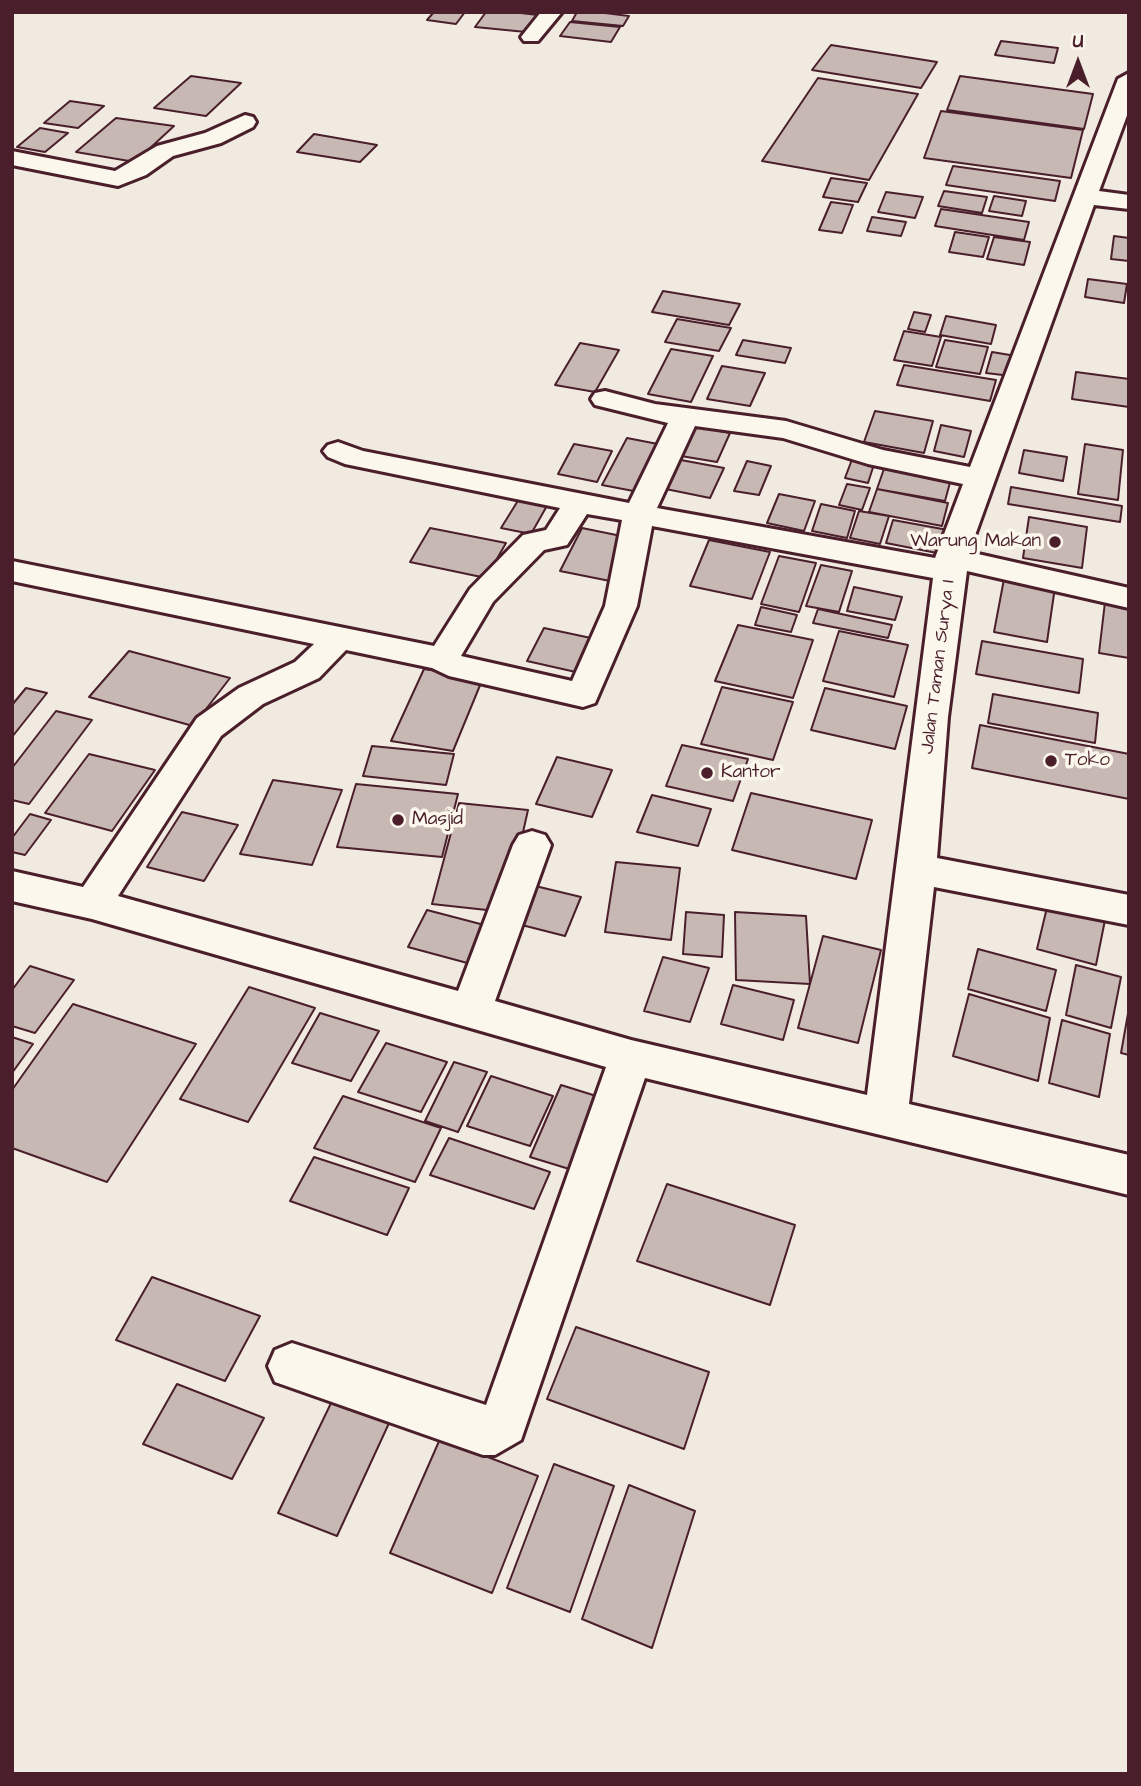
<!DOCTYPE html>
<html>
<head>
<meta charset="utf-8">
<style>
  body { margin:0 }
  #map { position:relative; width:1141px; height:1786px; overflow:hidden; background:#f0eae0; font-family:"Architects Daughter",sans-serif }
  canvas { display:block }
  .frame { position:absolute; inset:0; border:14px solid #4a1f2b; pointer-events:none }
  .north { position:absolute; left:1043px; top:28px; width:70px; height:70px; -webkit-text-stroke:5px #fbf7ec; paint-order:stroke; rotate:0deg; font-size:19px; font-weight:700; line-height:28px; text-align:center; color:#4a1f2b }
  .north::after { content:''; display:block; margin:auto; width:24px; height:32px; background:#4a1f2b; clip-path:polygon(50% 0,100% 100%,50% 72%,0 100%) }
</style>
</head>
<body>
<div id="map">
<canvas width="1141" height="1786"></canvas>
<div class="frame"></div>
<div class="north">U</div>
</div>
<script>
const c = document.querySelector('canvas').getContext('2d');
c.lineJoin = 'round';
function paint(path, color) { c.fillStyle = color; c.fill(path, 'evenodd'); }
function strokePath(path, color, width, dash) { c.strokeStyle = color; c.lineWidth = width; c.lineCap = dash ? 'butt' : 'round'; c.setLineDash(dash || []); c.stroke(path); }
function drawText(font, color, halo, rows, align = 'center') {
  c.font = font + ' "Architects Daughter",sans-serif'; c.lineWidth = 7; c.setLineDash([]); c.textBaseline = 'middle'; c.strokeStyle = halo; c.fillStyle = color; for (const [text, x, y, turn = 0] of rows) {
    c.save(); c.translate(x, y); c.rotate((+turn || 0) * Math.PI / 180); c.textAlign = isNaN(turn) ? turn : align; if (halo) c.strokeText(text, 0, 0); c.fillText(text, 0, 0); c.restore();
  }
}
const building = new Path2D(`
  M434 12H465L456 24 427 20Z
  M486 12H512L538 15 526 32 475 27Z
  M577 12H597L629 16 623 26 572 21Z
  M570 22 620 27 611 42 560 36Z
  M1001 41 1058 48 1054 63 995 55Z
  M831 45 937 62 921 88 812 70Z
  M191 76 241 83 206 116 154 108Z
  M960 76 1093 94 1084 129 947 110Z
  M818 78 918 94 869 180 762 161Z
  M70 101 104 106 78 128 44 123Z
  M941 111 1083 130 1071 178 924 158Z
  M116 118 174 126 135 162 76 152Z
  M40 128 68 133 45 152 17 147Z
  M314 134 377 145 360 162 297 152Z
  M953 166 1060 181 1055 201 946 185Z
  M831 178 867 183 858 202 823 197Z
  M944 191 987 197 982 213 938 206Z
  M886 192 923 197 915 218 878 212Z
  M994 196 1026 201 1022 216 989 211Z
  M831 202 853 205 842 233 819 230Z
  M941 209 1029 222 1024 240 935 226Z
  M872 217 906 222 901 236 867 231Z
  M955 232 989 237 983 257 949 252Z
  M1114 236 1129 238V261L1111 259Z
  M994 237 1030 242 1024 265 987 259Z
  M1088 279 1127 284 1124 303 1085 297Z
  M663 291 740 304 729 325 652 312Z
  M914 312 931 315 925 332 908 329Z
  M946 316 996 325 991 344 940 335Z
  M677 319 731 328 719 351 665 342Z
  M904 331 941 337 932 366 894 360Z
  M743 340 791 348 785 363 736 355Z
  M945 340 988 347 980 374 936 367Z
  M580 343 619 350 595 392 555 385Z
  M671 349 713 356 691 402 648 394Z
  M992 352 1016 356 1011 376 986 373Z
  M904 365 996 380 990 401 897 385Z
  M722 366 765 373 750 406 707 399Z
  M1076 372 1129 379V407L1072 399Z
  M875 411 933 421 924 453 864 442Z
  M688 425 730 433 717 462 675 455Z
  M941 425 971 431 964 457 934 451Z
  M627 438 668 446 644 493 602 485Z
  M574 444 612 451 597 482 558 474Z
  M1085 444 1123 450 1118 500 1078 494Z
  M1024 450 1067 457 1063 481 1019 473Z
  M854 454 876 458 868 483 845 478Z
  M670 458 724 468 710 498 656 487Z
  M747 461 771 466 759 495 734 491Z
  M886 463 952 475 945 501 877 489Z
  M847 484 870 488 862 510 839 505Z
  M1011 487 1122 506 1120 522 1008 504Z
  M877 489 948 503 942 526 869 512Z
  M779 494 815 501 804 531 767 523Z
  M519 499 548 504 531 534 501 528Z
  M821 504 855 511 847 538 812 531Z
  M859 511 889 516 880 544 850 538Z
  M1029 517 1087 527 1082 568 1023 558Z
  M893 520 948 530 942 554 886 543Z
  M430 528 506 543 486 578 410 562Z
  M582 528 631 538 610 581 560 571Z
  M709 540 770 552 752 599 690 586Z
  M779 556 816 563 799 612 761 604Z
  M821 565 852 571 839 612 806 606Z
  M1004 579 1055 587 1047 642 994 632Z
  M854 587 902 597 895 620 847 611Z
  M1105 602 1129 606V658L1099 653Z
  M761 607 797 615 791 632 755 625Z
  M818 609 892 625 888 638 813 623Z
  M738 625 813 640 793 698 715 681Z
  M544 628 605 641 589 675 527 661Z
  M839 631 908 645 894 697 823 681Z
  M982 641 1083 659 1079 693 976 674Z
  M129 651 230 678 193 726 89 697Z
  M424 669 483 678 453 751 391 741Z
  M722 687 793 702 773 760 701 744Z
  M26 688 47 693 12 737V705Z
  M825 688 907 706 895 749 811 730Z
  M993 694 1098 713 1095 743 988 723Z
  M56 711 92 720 29 804 12 800V768Z
  M980 725 1129 754V799L972 768Z
  M682 745 748 759 733 801 666 786Z
  M372 746 454 754 446 785 363 776Z
  M89 754 155 770 112 831 45 813Z
  M557 757 612 770 592 817 536 804Z
  M273 780 342 790 312 865 240 854Z
  M356 784 458 794 442 857 337 847Z
  M751 793 872 820 856 879 732 850Z
  M652 795 711 809 698 846 637 832Z
  M459 803 528 810 505 912 432 904Z
  M182 812 238 825 204 881 147 867Z
  M30 814 51 820 25 855 12 852V838Z
  M616 862 680 868 671 940 605 932Z
  M527 884 581 897 565 936 510 922Z
  M1050 895 1107 910 1096 965 1037 949Z
  M427 910 488 926 471 964 408 947Z
  M686 912 724 915 722 957 683 954Z
  M735 912 806 916 810 984 736 980Z
  M823 936 881 950 858 1043 798 1028Z
  M978 949 1056 970 1046 1011 968 989Z
  M663 957 709 968 690 1022 644 1011Z
  M1076 965 1121 977 1111 1028 1066 1015Z
  M30 966 74 980 35 1033 12 1026V990Z
  M733 985 794 1000 783 1040 721 1024Z
  M249 987 315 1008 248 1122 180 1099Z
  M969 994 1050 1018 1038 1081 953 1056Z
  M73 1004 196 1044 107 1182 12 1148V1090Z
  M1129 1008V1055L1121 1053Z
  M320 1013 379 1031 351 1081 292 1063Z
  M1062 1020 1110 1034 1099 1097 1049 1083Z
  M12 1037 33 1044 12 1073Z
  M386 1043 447 1062 421 1112 358 1092Z
  M454 1062 487 1072 458 1132 425 1121Z
  M491 1076 553 1096 530 1146 467 1126Z
  M561 1085 609 1100 579 1172 530 1157Z
  M343 1096 441 1128 415 1182 314 1148Z
  M449 1138 550 1172 534 1209 430 1175Z
  M314 1157 409 1188 387 1235 290 1201Z
  M667 1184 795 1225 770 1305 637 1261Z
  M152 1277 260 1316 225 1381 116 1340Z
  M576 1327 709 1372 684 1449 547 1399Z
  M177 1384 264 1418 232 1479 143 1444Z
  M333 1399 390 1421 337 1536 278 1513Z
  M440 1439 538 1476 492 1593 390 1553Z
  M554 1464 614 1486 570 1612 507 1588Z
  M629 1485 695 1511 652 1648 582 1619Z`);
const street = new Path2D(`
  M541 12H562L538 41H524L521 37Z
  M1129 73V110L1099 191 1129 195V209L1094 205 969 552 1129 588V608L967 571 948 717 937 858 1129 895V925L934 887 909 1104 1129 1155V1195L645 1078 521 1440 495 1455H483L275 1382 268 1366 275 1350 292 1343 486 1405 606 1067 92 919 12 901V871L83 887 197 718 239 688 295 662 314 644 12 581V561L434 646 470 589 523 535 546 530 560 508 345 464 328 457 323 451 328 445 338 442 363 451 629 503 668 423 595 405 591 399 595 393 605 391 655 404 786 421 883 450 970 467 1118 79ZM695 426 783 438 868 464 963 484 935 558 657 508ZM587 514 622 520 605 606 572 681 461 656 493 602 544 550 567 545ZM652 526 933 578 867 1095 631 1040 495 1001 551 845 545 835 532 831 519 835 513 845 458 991 118 896 221 736 263 704 319 678 346 650 432 668 449 676 583 707 595 703 637 606Z
  M245 115 253 117 256 122 253 127 221 143 173 156 146 175 118 186 12 165V151L115 171 157 146 205 133Z`);
const markers = [
  [1055,542,7,"#4a1f2b"],
  [1051,761,7,"#4a1f2b"],
  [707,773,7,"#4a1f2b"],
  [398,820,7,"#4a1f2b"]
];
const poiNames = [
  ["Warung Makan",1041,542,"right"],
  ["Toko",1065,761],
  ["Kantor",721,773],
  ["Masjid",412,820]
];
const streetNames = [
  ["Jalan Taman Surya I",939,667,-83]
];
paint(building, '#c8b8b3');
strokePath(building, '#4a1f2b', 2);
strokePath(street, '#4a1f2b', 6);
paint(street, '#fbf7ec');
for (const [x, y, r, color] of markers) { const dot = new Path2D(); dot.arc(x, y, r, 0, 2 * Math.PI); c.fillStyle = color; c.fill(dot); strokePath(dot, '#fbf7ec', 2.5); }
drawText('19px', '#4a1f2b', '#fbf7ec', poiNames, 'left');
drawText('19px', '#4a1f2b', '#fbf7ec', streetNames);
</script>
</body>
</html>
